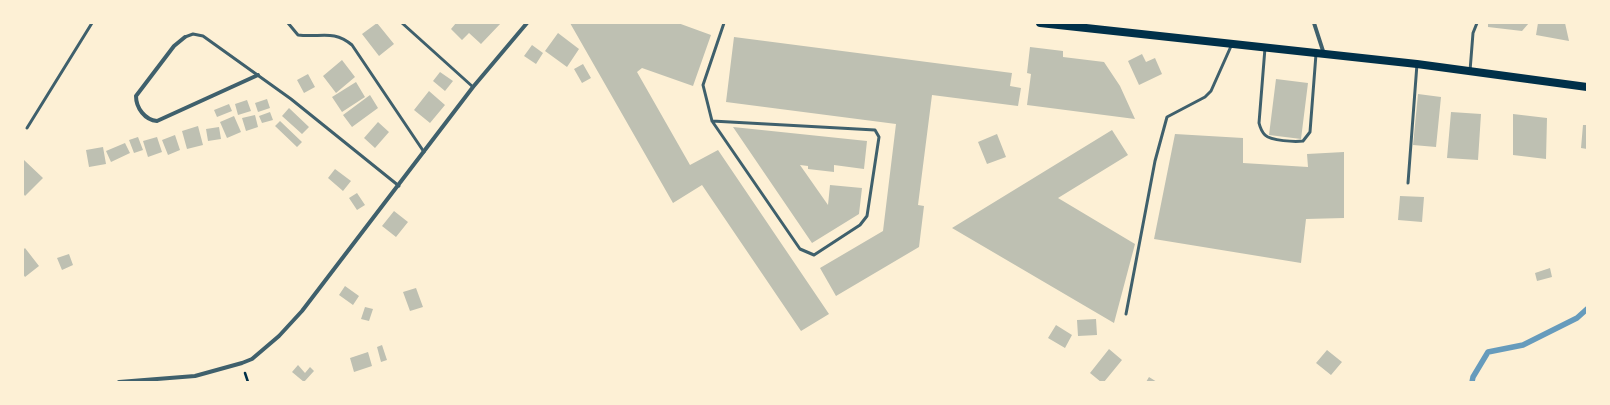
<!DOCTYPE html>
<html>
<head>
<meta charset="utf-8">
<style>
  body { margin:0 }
  #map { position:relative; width:1610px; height:405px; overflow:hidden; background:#fdf0d5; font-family:Lora,serif }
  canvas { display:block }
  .frame { position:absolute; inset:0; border:24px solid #fdf0d5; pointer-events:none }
</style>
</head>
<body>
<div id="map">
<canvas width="1610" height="405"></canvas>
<div class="frame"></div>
</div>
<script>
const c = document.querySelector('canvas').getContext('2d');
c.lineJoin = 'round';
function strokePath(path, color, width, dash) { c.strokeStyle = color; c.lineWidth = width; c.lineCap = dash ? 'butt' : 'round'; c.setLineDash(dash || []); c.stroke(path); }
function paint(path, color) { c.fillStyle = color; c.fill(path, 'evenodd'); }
const stream = new Path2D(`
  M1472 382 1473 377 1488 352 1523 345 1577 318 1587 309`);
const building = new Path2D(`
  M377 23 394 44 379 56 362 34Z
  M456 23H501L481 44 469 33 462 40 451 29Z
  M570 23H678L711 35 693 86 642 68 637 72 690 165 718 150 829 314 801 331 702 185 673 203Z
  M1488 23H1529L1522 31 1488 27Z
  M1538 23H1565L1569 41 1536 35Z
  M558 33 579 49 567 67 545 51Z
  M734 37 1012 73 1010 86 1021 88 1018 106 932 95 918 205 924 206 919 247 836 296 820 268 883 231 896 124 726 102Z
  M532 45 543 53 536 64 524 56Z
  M1030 47 1063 51V57L1104 62 1120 86 1135 119 1027 105 1031 74 1027 73Z
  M1142 54 1146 62 1155 58 1162 74 1139 85 1128 61Z
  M342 60 355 77 336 93 323 76Z
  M583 64 591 78 582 83 574 69Z
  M440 72 453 81 445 91 433 81Z
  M308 74 315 87 304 93 297 80Z
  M1276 79 1308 83 1301 139 1269 135Z
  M356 82 365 97 342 112 332 97Z
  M429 91 445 105 430 123 414 110Z
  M1418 94 1441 97 1436 147 1413 145Z
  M370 95 378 108 352 127 343 115Z
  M267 99 270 108 258 112 255 103Z
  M247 100 251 111 238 115 235 104Z
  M229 104 232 111 217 117 214 110Z
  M289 108 309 127 302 134 282 116Z
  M270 112 273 120 262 123 259 116Z
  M1451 112 1481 114 1478 160 1447 158Z
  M1513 114 1547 118 1546 159 1513 155Z
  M255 115 258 127 246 131 242 118Z
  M234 116 241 132 227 138 220 122Z
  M280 121 302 142 297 147 275 126Z
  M378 122 389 132 375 148 364 138Z
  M1583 125H1587V149L1581 148Z
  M198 126 203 145 187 149 182 131Z
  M219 127 221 139 208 141 206 129Z
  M733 127 867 141 864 169 834 165V172L808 169V166L800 165 828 205 830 185 862 188 859 214 812 243Z
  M1112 130 1128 155 1058 198 1135 244 1114 323 952 228Z
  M997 134 1006 157 987 164 978 142Z
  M1175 134 1243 138V163L1308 167 1307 154 1344 152V218L1306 219 1301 263 1154 239Z
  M175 135 180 150 168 155 162 140Z
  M138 137 143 150 134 153 129 140Z
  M157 137 162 152 148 157 143 141Z
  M125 143 130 153 111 162 106 151Z
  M103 147 106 164 89 167 86 150Z
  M24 160 43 178 25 196 23 193V161Z
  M335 169 351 181 343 191 328 178Z
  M357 193 365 205 357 210 349 198Z
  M1400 196 1424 197 1422 222 1398 220Z
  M394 211 408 222 396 237 382 226Z
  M25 248 39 266 25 277 23 274V250Z
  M69 254 73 265 62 270 57 258Z
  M1550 268 1552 277 1537 281 1535 273Z
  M345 286 359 296 353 305 339 295Z
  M416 288 423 307 410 311 403 292Z
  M365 307 373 309 369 321 361 319Z
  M1096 319 1097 335 1078 336 1077 320Z
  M1056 325 1072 335 1065 348 1048 338Z
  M382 345 387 360 381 362 377 347Z
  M1109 349 1122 360 1104 382H1101L1090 373Z
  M1327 350 1342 362 1331 375 1316 363Z
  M368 352 372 366 354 372 350 358Z
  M298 365 305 373 310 367 314 371 304 382 292 372Z
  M1149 377 1157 382H1146Z`);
const path = new Path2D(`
  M245 373 248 382`);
const service = new Path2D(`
  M288 23 298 35C320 38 333 29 352 45L424 152
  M402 23 473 87
  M185 37 193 34 203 36 291 99 399 186
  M1265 48 1259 123C1260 127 1262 132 1265 135 1271 141 1295 142 1303 141L1310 132 1316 54
  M1470 71 1473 33 1477 23
  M712 121 875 130 879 137 867 216 860 225 814 255 800 249 712 121 703 85 724 23
  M27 128 92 23
  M1408 183 1417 64
  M1126 314 1155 161 1167 117 1205 97 1211 91 1232 44`);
const minor = new Path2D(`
  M1314 23 1324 54
  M185 37 174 46 136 96C136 108 145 120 157 121L258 75
  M119 382 195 376 242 363 252 359 279 336 302 311 473 87 527 23`);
const secondary = new Path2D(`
  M1040 23 1417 64 1587 87`);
strokePath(stream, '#669bbc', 5.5);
paint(building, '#bec0b2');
strokePath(path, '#003049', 2.5);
strokePath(service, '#3f606c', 3);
strokePath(minor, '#3f606c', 4);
strokePath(secondary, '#003049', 8);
</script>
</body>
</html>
